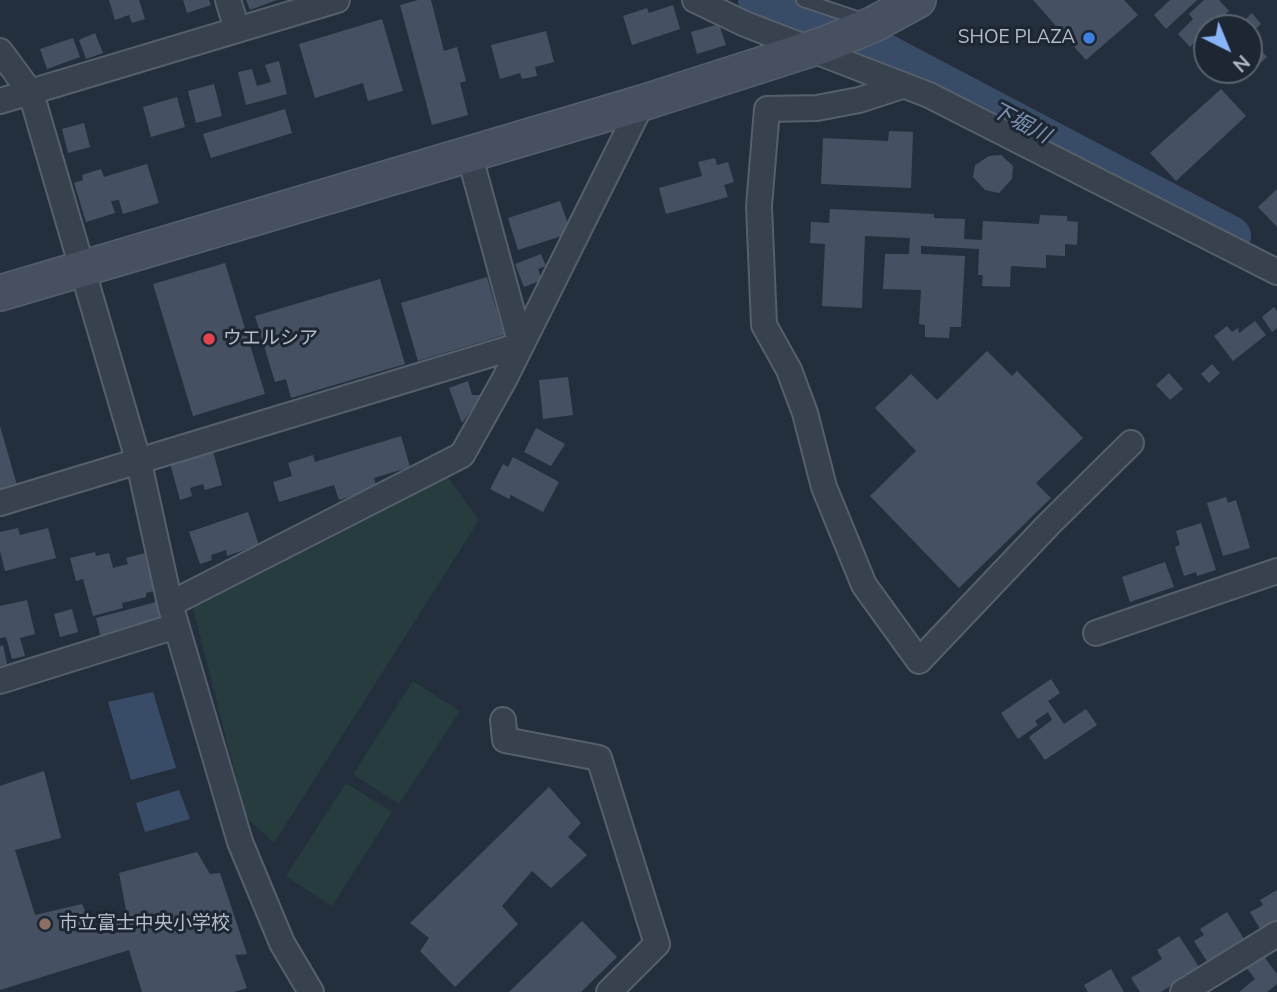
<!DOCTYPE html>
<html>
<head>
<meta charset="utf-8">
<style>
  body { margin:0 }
  #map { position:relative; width:1277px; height:992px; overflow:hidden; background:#242f3e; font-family:"Nunito Sans",sans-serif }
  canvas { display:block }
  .north { position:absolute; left:1193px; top:14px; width:70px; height:70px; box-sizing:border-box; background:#1d2633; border:2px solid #59626f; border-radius:50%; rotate:137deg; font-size:19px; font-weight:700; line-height:28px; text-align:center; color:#b4bcc9 }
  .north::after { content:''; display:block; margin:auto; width:24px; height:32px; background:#8ab4f8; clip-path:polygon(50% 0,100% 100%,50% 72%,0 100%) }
</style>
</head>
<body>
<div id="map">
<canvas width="1277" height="992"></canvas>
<div class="north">N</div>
</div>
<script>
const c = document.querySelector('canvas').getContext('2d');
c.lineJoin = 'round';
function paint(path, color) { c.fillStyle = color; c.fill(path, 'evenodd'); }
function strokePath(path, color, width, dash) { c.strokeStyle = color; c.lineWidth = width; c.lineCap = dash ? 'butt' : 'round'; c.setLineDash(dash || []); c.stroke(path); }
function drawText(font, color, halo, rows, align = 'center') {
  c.font = font + ' "Nunito Sans","Noto Sans JP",sans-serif'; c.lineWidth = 6; c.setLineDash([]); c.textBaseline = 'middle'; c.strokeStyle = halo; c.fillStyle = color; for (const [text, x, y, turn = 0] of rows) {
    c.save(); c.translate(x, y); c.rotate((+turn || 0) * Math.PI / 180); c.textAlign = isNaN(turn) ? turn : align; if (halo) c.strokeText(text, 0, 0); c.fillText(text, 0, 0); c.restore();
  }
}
const green = new Path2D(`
  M441 468 479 520 274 843 246 817 192 604Z
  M413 681 460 711 399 804 353 774Z
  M346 783 392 812 332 906 286 876Z`);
const water = new Path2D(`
  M153 692 176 768 131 780 108 702Z
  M179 790 190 819 145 832 136 803Z`);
const river = new Path2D(`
  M758 0 882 52 1231 236`);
const building = new Path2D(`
  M109 0H139L145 19 132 23 129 15 115 20Z
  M183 0H209L211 5 187 13Z
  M246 0H277L250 10Z
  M418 0H431L444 51 457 47 466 81 460 83 468 115 432 125 400 5Z
  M1033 0H1124L1138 15 1086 60Z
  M1170 0H1197L1166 29 1154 15Z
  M1204 0H1219L1229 11 1211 28H1207V31L1190 47 1178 34 1193 19 1189 14Z
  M673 5 680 29 632 45 623 16 647 8 649 13Z
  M1252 13 1261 24 1249 35V28H1236Z
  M382 19 403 91 368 101 363 83 315 98 299 44Z
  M719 24 726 45 697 54 691 32Z
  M546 31 554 62 535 67 537 76 522 79 520 73 500 79 491 45Z
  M95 33 103 53 86 59 79 40Z
  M73 38 80 57 47 69 40 49Z
  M1254 43 1267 57 1240 81 1231 70H1249V48Z
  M1207 48V61L1200 54Z
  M279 61 287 94 246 105 238 72 252 69 257 86 271 82 265 65Z
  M214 84 222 116 196 123 188 91Z
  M1221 89 1246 116 1176 181 1150 153Z
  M177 97 185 127 151 137 143 107Z
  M285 109 292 133 211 158 203 134Z
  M84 123 90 147 68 153 62 129Z
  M889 131 913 132 911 188 821 184 823 138 888 141Z
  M1001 155 1013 166 1012 179 999 193 985 190 973 177 975 165 989 156Z
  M715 158 717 165 728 162 734 182 724 185 728 197 666 214 659 188 702 176 698 162Z
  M147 164 159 203 123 214 119 200 111 201 115 213 86 222 74 183 83 180 82 175 101 169 104 177Z
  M1277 189V227L1258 207Z
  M560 201 571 233 518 250 508 218Z
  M830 209 934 214V218L965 219 964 239 982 240 983 221 1039 224 1040 215 1067 216V221L1078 222 1077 245 1065 244V256L1046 255V268L1011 266 1010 287 982 286 983 275H978L979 249 921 246V254L965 256 961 327H950L949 338 925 337V325L919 324 921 290 883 289 885 254H909L910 238 865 236 862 308 822 306 825 244 810 243 811 222 829 223Z
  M541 254 546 266 538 269 542 280 524 287 515 264Z
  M225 263 265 394 193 416 153 284Z
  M487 277 504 335 418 361 401 303Z
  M380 279 405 364 291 398 286 379 275 382 255 316Z
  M1274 307 1277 311V328L1272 332 1262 317Z
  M1255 321 1266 335 1233 361 1214 336 1227 326 1232 332 1238 328 1239 333Z
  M987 351 1012 376 1017 371 1083 438 1036 483 1051 498 959 588 870 496 916 451 875 408 911 374 937 400Z
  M1212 364 1220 373 1209 383 1201 374Z
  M1169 373 1183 389 1170 400 1156 385Z
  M568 377 573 415 543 419 539 380Z
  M468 381 472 395H482L462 423 449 388Z
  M0 426 17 485 0 490Z
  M536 428 565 444 551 466 524 452Z
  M401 436 410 467 374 478 377 488 339 500 334 485 279 502 273 482 292 476 288 463 313 455 315 462Z
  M213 451 222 485 205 490 203 484 190 488 192 496 180 500 170 463Z
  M513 457 559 482 543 512 511 495 509 499 490 489 503 464 508 467Z
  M1226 497 1228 503 1236 500 1250 548 1223 556 1207 503Z
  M248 512 259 545 227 556 226 550 211 555 212 560 200 564 189 532Z
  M1201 523 1216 570 1197 576 1196 572 1184 576 1175 547 1180 545 1176 531Z
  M18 528 20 535 48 528 56 558 5 571 0 551V532Z
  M95 552 96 556 109 553 113 568 128 564 126 558 145 553 154 591 146 593V597L122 603 123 608 93 616 83 579 76 581 70 558Z
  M1165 562 1174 587 1130 602 1122 577Z
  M27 600 35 634 20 638 25 656 12 659 6 637 0 638V606Z
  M160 601 165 621 101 638 96 618Z
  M72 609 78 632 60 637 54 614Z
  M3 645 7 664 0 666V646Z
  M1051 679 1060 693 1048 701 1064 724 1086 709 1097 725 1045 760 1029 737 1052 720 1048 712 1035 721 1038 725 1018 739 1001 713Z
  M44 771 61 838 15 850 35 915 82 904 92 926 127 915 119 873 197 852 210 874 220 873 247 954 235 955 247 988 234 992H142L129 950 0 990V786Z
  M549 787 581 823 568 837 587 855 551 888 532 871 502 906 518 924 455 987 420 951 429 938 410 923Z
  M1277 890V923L1262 932 1250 912 1263 905 1260 900Z
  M1227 912 1244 939 1208 963 1194 941 1204 935 1200 929Z
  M582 921 617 957 581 992H509Z
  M1179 936 1199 967 1161 992H1140L1131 978 1162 959 1157 950Z
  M1262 954 1277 974V984L1267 992H1239L1255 979 1246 967Z
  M1111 969 1124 992H1088L1084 985Z`);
const lane = new Path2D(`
  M803 0 863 20`);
const street = new Path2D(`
  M228 0 237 29
  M695 0 745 24 929 95 1277 272
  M0 51 31 93 139 463 170 604 240 842 282 943 311 992
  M902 86 859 100 817 108 767 109 759 206 764 325 789 370 805 413 824 487 864 585 919 661 1049 524 1131 443
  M0 101 337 0
  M0 503 521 345 469 153
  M170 604 462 455 504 380 642 103
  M1096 633 1277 571
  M0 681 176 626
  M503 720 505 740 599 758 657 944 609 992
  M1183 992 1277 934`);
const secondary = new Path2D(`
  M0 293 642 103 826 44 874 24 918 0`);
const markers = [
  [1089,38,7,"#3f7fe0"],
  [209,339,7,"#e0444e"],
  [45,924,7,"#8d6e63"]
];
const poiNames = [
  ["SHOE PLAZA",1075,38,"right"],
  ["ウエルシア",223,339],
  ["市立富士中央小学校",59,924]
];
const waterNames = [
  ["下堀川",1020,124,28]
];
paint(green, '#263c3f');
paint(water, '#394c67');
strokePath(river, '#394c67', 40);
paint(building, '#455162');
strokePath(lane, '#565f6c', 16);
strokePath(street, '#565f6c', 28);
strokePath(secondary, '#565f6c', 38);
strokePath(lane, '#38414e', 12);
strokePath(street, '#38414e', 24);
strokePath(secondary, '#465061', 35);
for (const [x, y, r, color] of markers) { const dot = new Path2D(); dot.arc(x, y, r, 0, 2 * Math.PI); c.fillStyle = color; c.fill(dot); strokePath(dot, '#1d2633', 2.5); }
drawText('19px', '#b4bcc9', '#1d2633', poiNames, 'left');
drawText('italic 21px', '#7c92b1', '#1d2633', waterNames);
</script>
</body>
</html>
